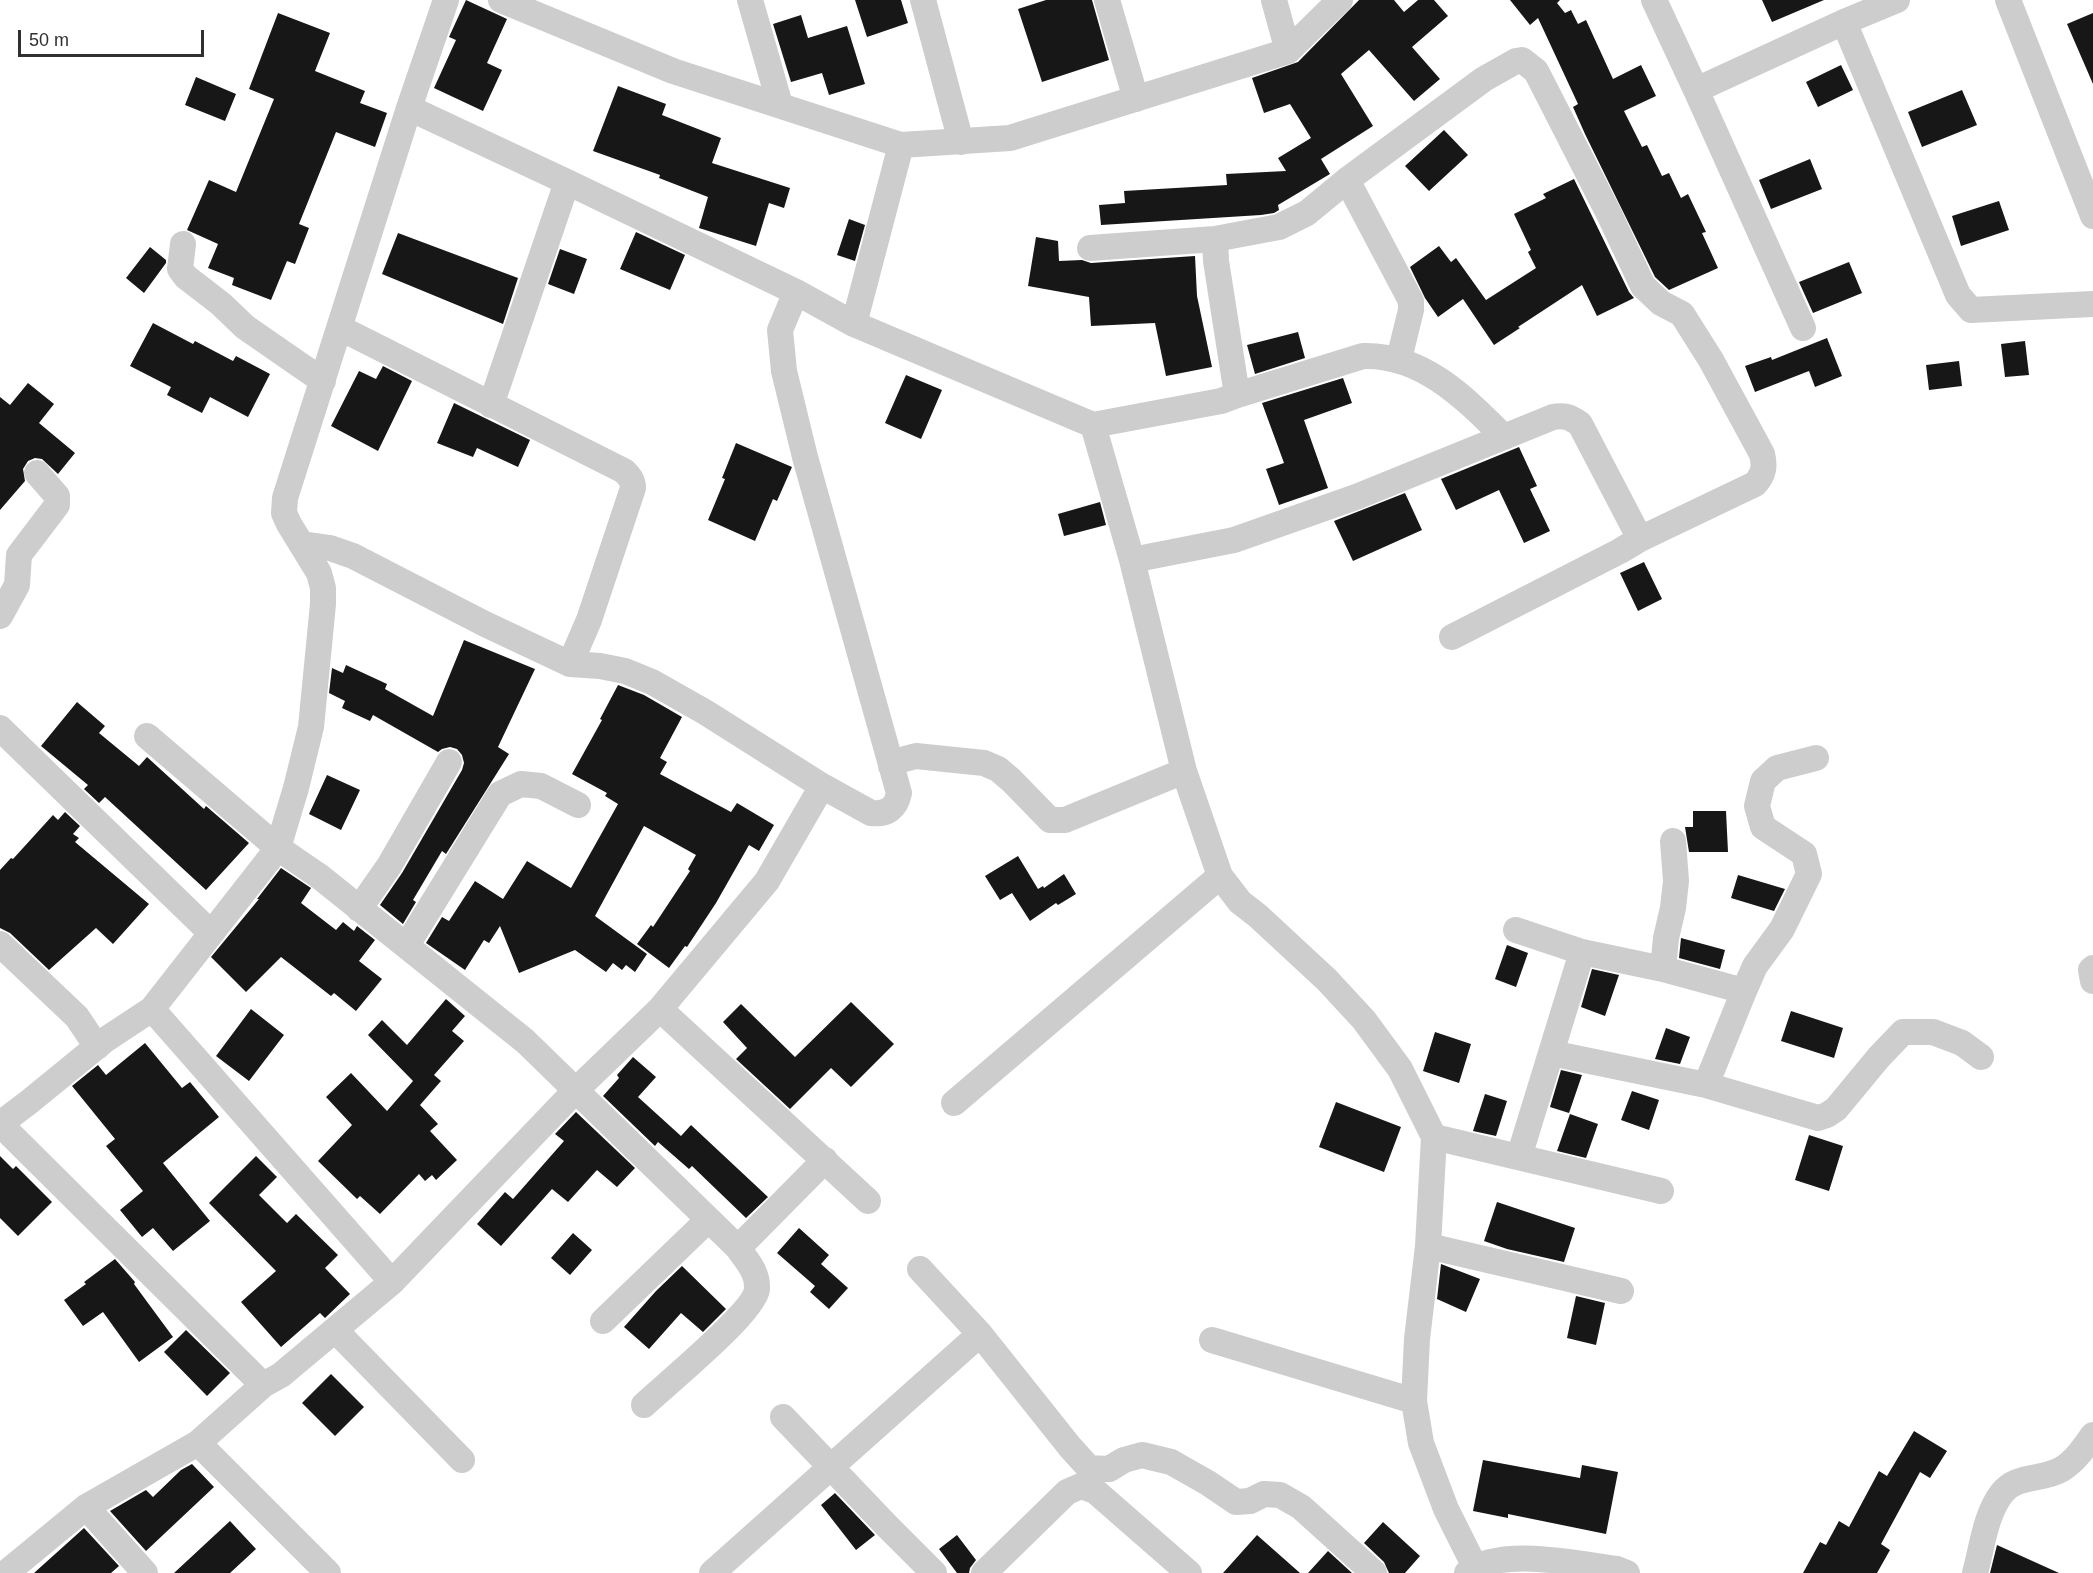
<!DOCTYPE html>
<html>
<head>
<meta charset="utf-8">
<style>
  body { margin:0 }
  #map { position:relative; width:2093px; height:1573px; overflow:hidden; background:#fff; font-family:Arial,sans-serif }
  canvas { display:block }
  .scale { position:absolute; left:18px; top:30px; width:186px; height:27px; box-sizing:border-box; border:3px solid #303030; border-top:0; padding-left:8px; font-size:18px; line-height:21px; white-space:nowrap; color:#303030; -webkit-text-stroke:4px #fff; paint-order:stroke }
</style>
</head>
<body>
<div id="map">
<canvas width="2093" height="1573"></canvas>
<div class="scale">50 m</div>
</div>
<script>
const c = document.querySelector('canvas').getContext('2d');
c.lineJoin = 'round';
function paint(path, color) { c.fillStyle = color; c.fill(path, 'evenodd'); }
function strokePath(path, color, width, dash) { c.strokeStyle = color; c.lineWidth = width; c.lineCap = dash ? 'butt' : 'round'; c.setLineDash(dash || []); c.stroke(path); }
const building = new Path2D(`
  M466 0 507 19 487 63 502 70 483 111 434 88 456 40 449 37Z
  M855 0H901L908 23 867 37Z
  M1046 0H1092L1109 60 1042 82 1018 9Z
  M1359 0H1394L1404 12 1418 0H1434L1448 16 1412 47 1440 79 1414 101 1369 50 1341 74 1373 126 1321 159 1330 174 1278 205 1279 210 1274 213 1261 215 1101 225 1099 205 1125 203 1124 191 1227 185 1226 174 1286 171 1278 158 1311 138 1290 104 1264 113 1252 78 1298 62Z
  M1510 0H1560L1557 3 1565 13 1571 10 1578 24 1586 20 1613 79 1641 65 1656 96 1624 111 1642 147 1647 145 1662 176 1669 173 1681 198 1688 194 1706 232 1702 233 1718 268 1669 290 1655 277 1585 134 1573 107 1578 104 1538 18 1530 25Z
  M1762 0H1824L1772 22Z
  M278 13 330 33 315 71 365 91 360 103 387 113 375 147 336 132 299 224 309 228 295 264 287 261 271 300 232 285 234 278 208 268 218 244 187 230 209 180 236 192 274 99 249 89Z
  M2093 13V84L2067 24Z
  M801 15 808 38 847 26 865 84 829 95 822 73 791 82 773 24Z
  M1841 65 1853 90 1818 107 1806 82Z
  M196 77 236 94 225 121 185 105Z
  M618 86 666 104 662 115 721 138 712 163 790 188 784 208 769 203 756 246 699 228 708 197 659 178 660 175 593 151Z
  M1962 90 1977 125 1922 147 1908 112Z
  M1444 130 1468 155 1429 191 1405 166Z
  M1810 159 1822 189 1771 209 1759 180Z
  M1574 179 1629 292 1634 298 1597 316 1582 285 1518 327 1520 328 1494 345 1463 299 1438 317 1425 298 1410 267 1439 246 1451 262 1456 258 1486 300 1536 268 1528 252 1531 250 1514 214 1546 198 1543 194Z
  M1999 201 2009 230 1961 246 1952 216Z
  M849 219 865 225 855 261 837 255Z
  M636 232 685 255 670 290 620 269Z
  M398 233 518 278 503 324 382 274Z
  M1036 237 1058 241 1059 261 1082 260 1091 263 1195 256 1197 296 1212 367 1166 376 1155 323 1091 326 1089 297 1028 286Z
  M150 247 166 260V263L144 293 126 278Z
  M560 249 587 259 574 294 548 284Z
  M1849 262 1862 293 1813 313 1799 282Z
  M153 323 193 344 195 341 233 361 236 356 270 374 248 417 210 397 202 413 167 395 171 387 130 366Z
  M1298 332 1305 358 1255 374 1247 345Z
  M1827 338 1842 376 1815 387 1809 371 1755 392 1745 366 1771 357 1772 360Z
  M2025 341 2029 375 2005 377 2001 344Z
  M1959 361 1962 386 1929 390 1926 365Z
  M383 366 412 381 378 451 331 426 359 371 376 379Z
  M906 375 942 390 921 439 885 423Z
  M1343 378 1352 403 1304 420 1328 488 1279 505 1266 469 1284 463 1262 403Z
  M28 383 54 404 39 423 75 453 58 474 42 459 35 458 28 461 23 469 25 481 0 510V397L10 405Z
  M454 403 530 440 518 467 477 448 473 457 437 443Z
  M736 443 792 467 777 501 773 499 755 541 708 520 725 479 722 478Z
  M1519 447 1537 486 1530 489 1550 531 1524 543 1499 490 1456 510 1441 479Z
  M1405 493 1422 530 1353 561 1334 521Z
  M1100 502 1106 525 1064 536 1058 514Z
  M1644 562 1662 599 1638 611 1620 573Z
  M464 640 535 669 498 747 509 754 446 854 442 851 413 900 416 902 403 924 380 905 402 873 462 770 464 763 462 755 457 749 450 747 442 749 438 752 373 715 370 721 342 708 345 701 329 693 332 668 343 673 346 665 387 684 385 689 433 716Z
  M618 685 644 695 682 717 660 758 667 762 660 774 731 812 737 803 774 825 759 851 749 845 716 903 687 947 685 946 669 968 637 944 651 925 653 927 690 871 688 869 696 855 644 826 595 916 647 954 635 972 626 965 622 970 613 963 606 972 575 950 519 973 500 926 489 943 484 940 465 970 426 943 442 917 449 921 475 881 503 899 527 861 571 888 618 804 605 796 607 793 572 774 602 720 600 719Z
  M77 702 105 726 99 733 139 766 147 757 204 809 206 806 249 843 206 890 105 797 99 803 84 789 88 785 41 746Z
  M327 775 360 790 341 830 309 814Z
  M1693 811H1726L1728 852H1689L1685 827H1693Z
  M65 812 80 826 73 834 79 838 75 842 149 904 113 944 96 928 49 970 10 933 0 928V870L11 858 13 859 53 815 58 820Z
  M1018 856 1038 889 1043 886 1044 888 1064 874 1076 894 1058 905 1056 903 1030 921 1012 893 1000 900 985 876Z
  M281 868 311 888 301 903 336 930 343 922 354 931 357 926 375 940 359 961 382 979 356 1011 334 993 331 996 281 957 246 992 211 957 259 899H257Z
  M1738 875 1785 889 1774 911 1731 898Z
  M1681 938 1725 950 1720 969 1679 958Z
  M1507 945 1528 953 1516 987 1495 979Z
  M1592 969 1619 975 1605 1016 1581 1007Z
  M446 999 465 1016 452 1031 464 1041 434 1075 441 1081 420 1105 438 1124 430 1131 457 1160 436 1180 432 1175 425 1181 419 1174 380 1214 360 1196 357 1199 318 1161 352 1125 326 1097 351 1073 387 1111 413 1081 368 1035 382 1020 407 1045Z
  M851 1002 894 1044 851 1087 831 1068 790 1109 736 1059 747 1048 723 1022 741 1004 795 1057Z
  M251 1009 284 1035 249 1081 216 1056Z
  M1791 1011 1843 1028 1834 1058 1781 1041Z
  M1666 1028 1690 1037 1680 1064 1655 1059Z
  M1435 1032 1471 1044 1459 1083 1423 1071Z
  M145 1043 182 1088 190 1082 219 1117 163 1163 210 1221 173 1251 153 1228 142 1237 120 1210 143 1191 106 1146 115 1139 72 1086 98 1065 106 1075Z
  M633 1057 656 1077 638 1097 681 1136 691 1125 768 1197 746 1218 692 1166 689 1169 658 1142 655 1146 603 1096 619 1078 617 1075Z
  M1561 1070 1582 1075 1569 1113 1550 1107Z
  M1632 1091 1659 1100 1649 1130 1621 1120Z
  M1485 1094 1507 1101 1496 1136 1473 1131Z
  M1336 1102 1401 1127 1384 1172 1319 1147Z
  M576 1112 635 1168 617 1187 597 1170 568 1202 552 1189 501 1246 477 1224 505 1192 513 1199 564 1141 555 1134Z
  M1570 1114 1598 1124 1586 1158 1557 1151Z
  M1809 1135 1843 1146 1829 1191 1795 1180Z
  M0 1156 13 1169 16 1166 52 1202 18 1236 0 1218Z
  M256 1156 277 1177 259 1195 287 1223 296 1214 338 1255 325 1268 350 1294 325 1318 320 1313 281 1347 241 1302 276 1271 209 1203Z
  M1497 1202 1575 1228 1564 1262 1507 1249 1484 1241Z
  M799 1228 829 1255 821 1264 848 1288 829 1309 810 1292 815 1286 777 1253Z
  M573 1233 592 1250 570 1275 551 1258Z
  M115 1259 135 1282 134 1284 173 1337 139 1362 103 1312 83 1326 64 1300 86 1284 84 1282Z
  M1441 1264 1480 1279 1466 1312 1437 1299Z
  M682 1266 726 1309 703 1332 681 1313 649 1349 624 1327 656 1291Z
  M1576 1296 1605 1303 1596 1345 1567 1338Z
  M186 1330 230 1373 207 1396 164 1352Z
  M331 1374 364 1407 335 1436 302 1403Z
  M1914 1431 1947 1451 1930 1478 1920 1472 1881 1544 1890 1550 1877 1573H1803L1820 1542 1826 1545 1839 1521 1849 1527 1879 1471 1887 1476Z
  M1483 1460 1580 1478 1582 1465 1618 1472 1606 1534 1508 1514V1518L1473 1511Z
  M192 1464 214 1487 146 1551 110 1511 146 1490 153 1497 181 1470Z
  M835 1493 875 1535 856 1550 821 1505Z
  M230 1521 256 1549 230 1573H174Z
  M1383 1522 1420 1556 1405 1573H1389L1384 1562 1364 1543Z
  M84 1528 119 1566 111 1573H34Z
  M957 1535 976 1560 970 1568 969 1573H957L939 1549Z
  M1257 1535 1300 1573H1223Z
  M1997 1545 2059 1573H1990Z
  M1328 1551 1352 1573H1308Z`);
const minor = new Path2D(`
  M501 0 673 71 901 145 1010 138 1288 51 1340 0
  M750 0 780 105
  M923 0 961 142
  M1107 0 1136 99
  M1274 0 1288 51
  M1654 0 1696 90 1844 22 1897 0
  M2008 0 2093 216
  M1844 22 1958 295 1971 310 2093 304
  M1696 90 1803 328
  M409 108 567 182 796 292 854 324 1093 425 1221 401 1237 395 1216 261 1215 239
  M1347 180 1411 301V310L1399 359
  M183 244 180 269 186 277 221 304 245 327 323 381
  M1090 248 1215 239 1279 227 1307 213 1347 180 1484 79 1516 61 1522 60 1536 71 1608 212 1643 286 1661 303 1682 314 1711 360 1762 454C1765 466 1764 474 1755 484L1640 539
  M854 324 901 145
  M340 328 624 471C629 476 633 480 633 488L589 620 570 664
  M1237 395 1363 356C1422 354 1465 398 1504 437
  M491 405 567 182
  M1093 425 1132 560 1184 771 1220 876 1240 902 1258 916 1327 980 1364 1020 1400 1069 1434 1137 1428 1246 1417 1339 1414 1401 1421 1443 1446 1509 1475 1567
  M302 544 330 548 353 556 485 624 570 664 600 666 625 671 652 682 705 712 822 786 871 813C887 815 896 808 899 793L805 457 784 371 780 330 796 292
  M1132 560 1234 540 1356 497 1553 417C1565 415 1570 417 1580 424L1640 539 1620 551 1452 637
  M0 616 17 585 19 555 57 505V496L37 473
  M0 728 211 933
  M147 736 278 848 319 876 525 1041 738 1248C747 1261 758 1272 757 1289 755 1312 664 1386 644 1405
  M891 766 901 760 916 756 984 763 998 769 1011 780 1050 820H1065L1184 771
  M359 909 389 866 449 762
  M1516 930 1582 952 1663 969
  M0 944 77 1017 97 1047
  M407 945 500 794 521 784 541 786 578 805
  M2093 968 2091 970 2093 981
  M1744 991 1755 966 1782 929 1809 874 1804 854 1763 827 1757 806 1763 781 1777 768 1816 758
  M152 1009 392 1282
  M660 1009 868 1201
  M1551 1053 1706 1085 1744 991 1663 969 1666 938 1673 908 1676 881 1673 841
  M1706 1085 1818 1118 1827 1115 1836 1109 1879 1057 1903 1032H1933L1962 1043 1981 1057
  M954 1103 1220 876
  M0 1124 29 1102 105 1040 152 1009 278 848 296 788 311 727 323 604V588L319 573 289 524 284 513 285 498 409 108 446 0
  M0 1124 263 1385
  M1434 1137 1661 1191
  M1519 1157 1582 952
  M1428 1246 1621 1291
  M738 1248 825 1160
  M920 1269 980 1334 1070 1447 1089 1468 1109 1469 1124 1460 1142 1455 1171 1462 1208 1483 1236 1502 1250 1501 1264 1494 1280 1495 1301 1507 1374 1573
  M603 1321 708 1220
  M335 1330 462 1460
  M1212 1340 1414 1401
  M783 1417 888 1527 934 1573
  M198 1443 328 1573
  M86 1507 145 1573
  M6 1573 86 1507 198 1443 263 1385 281 1375 392 1282 575 1091 660 1009 767 881 822 786
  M712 1573 980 1334
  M984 1573 1067 1492 1081 1486 1095 1491 1189 1573
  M1467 1573C1500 1546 1577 1564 1617 1569L1627 1573
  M1975 1573C1982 1548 1985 1515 2002 1493 2017 1474 2042 1481 2062 1469 2075 1461 2084 1448 2093 1435`);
paint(building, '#171717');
strokePath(minor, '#cdcdcd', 26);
</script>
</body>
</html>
